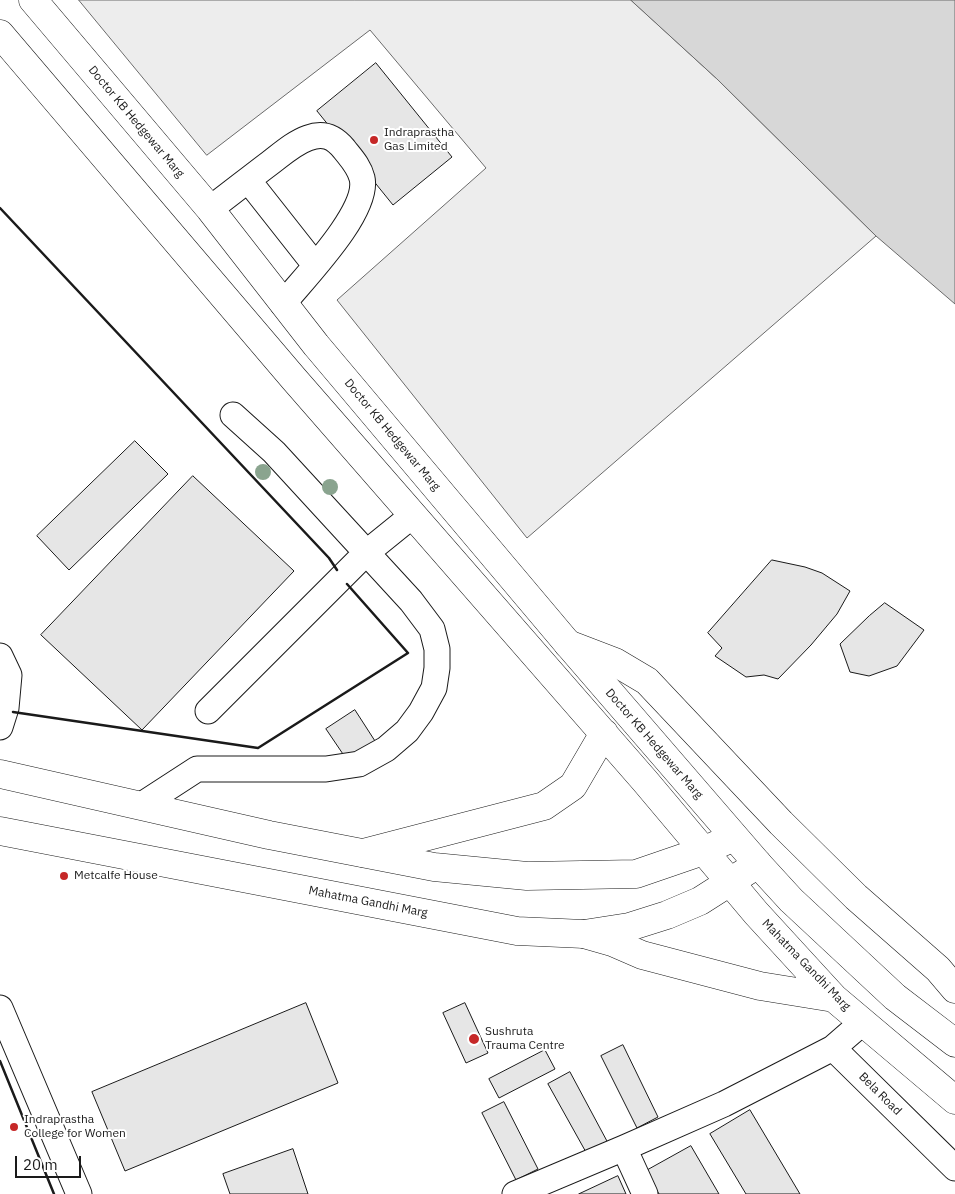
<!DOCTYPE html>
<html>
<head>
<meta charset="utf-8">
<style>
  body { margin:0 }
  #map { position:relative; width:955px; height:1194px; overflow:hidden; background:#fff; font-family:"IBM Plex Sans",sans-serif }
  canvas { display:block }
  .scale { position:absolute; left:15px; top:1156px; width:66px; height:22px; box-sizing:border-box; border:2px solid #1a1a1a; border-top:0; padding-left:6px; font-size:15px; line-height:18px; white-space:nowrap; color:#1a1a1a; -webkit-text-stroke:4px #fff; paint-order:stroke }
</style>
</head>
<body>
<div id="map">
<canvas width="955" height="1194"></canvas>
<div class="scale">20 m</div>
</div>
<script>
const c = document.querySelector('canvas').getContext('2d');
c.lineJoin = 'round';
function paint(path, color) { c.fillStyle = color; c.fill(path, 'evenodd'); }
function strokePath(path, color, width, dash) { c.strokeStyle = color; c.lineWidth = width; c.lineCap = dash ? 'butt' : 'round'; c.setLineDash(dash || []); c.stroke(path); }
function drawText(font, color, halo, rows, align = 'center') {
  c.font = font + ' "IBM Plex Sans",sans-serif'; c.lineWidth = 4; c.setLineDash([]); c.textBaseline = 'middle'; c.strokeStyle = halo; c.fillStyle = color; for (const [text, x, y, turn = 0] of rows) {
    c.save(); c.translate(x, y); c.rotate((+turn || 0) * Math.PI / 180); c.textAlign = isNaN(turn) ? turn : align; if (halo) c.strokeText(text, 0, 0); c.fillText(text, 0, 0); c.restore();
  }
}
const built = new Path2D(`
  M79 0H631L717 79 876 236 527 538 337 300 486 168 370 30 207 155Z`);
const water = new Path2D(`
  M631 0H955V304L876 236 717 79Z`);
const building = new Path2D(`
  M376 63 452 157 393 205 317 111Z
  M135 441 168 474 69 570 37 536Z
  M193 476 294 571 142 730 41 635Z
  M772 560 805 567 822 573 850 591 837 614 811 645 778 679 764 675 746 677 715 656 722 648 708 633Z
  M885 603 924 630 897 666 869 676 850 672 840 644 869 616Z
  M355 710 375 741 347 760 326 729Z
  M306 1003 338 1083 125 1171 92 1092Z
  M465 1003 488 1053 466 1063 443 1013Z
  M623 1045 658 1117 637 1128 601 1056Z
  M545 1050 555 1069 499 1098 489 1079Z
  M570 1072 608 1143 587 1154 548 1084Z
  M504 1102 538 1169 516 1180 482 1113Z
  M750 1110 800 1194H746L710 1134Z
  M691 1146 719 1194H659L646 1171Z
  M293 1149 308 1194H230L223 1174Z
  M618 1176 626 1194H579Z`);
const minor = new Path2D(`
  M248 180 315 265
  M210 209C230 194 250 178 270 163 282 154 294 143 308 138 324 132 334 137 344 149 351 158 359 166 362 178 370 211 304 278 283 304
  M0 656 9 675 6 708 0 727
  M208 711 366 553 413 515
  M140 806 197 769H326L359 764 386 749 407 731 421 712 434 688 437 668V649L432 629 411 601 274 452 233 415
  M0 1008 79 1194
  M863 1022 833 1048 955 1168
  M624 1148 645 1194
  M515 1194 624 1148 724 1104 833 1048`);
const major = new Path2D(`
  M568 644 615 662 647 681 781 823 856 897 938 969 955 989
  M0 774 269 835 434 867 527 876 636 874 703 851 734 837
  M0 831 517 931 584 934 629 927 667 915 700 901 758 864`);
const highway = new Path2D(`
  M33 0 210 209 316 345 568 644 758 864 791 900 895 997 955 1043
  M0 34 294 379 645 781 756 913 834 998 955 1100
  M363 853 544 806 573 786 604 733
  M584 934 612 942 642 955 760 986 834 998`);
const wall = new Path2D(`
  M0 208 329 558 337 570
  M13 712 258 748 408 653 347 584
  M0 1061 54 1194`);
const trees = [
  [263,472],
  [330,487]
];
const markers = [
  [374,140,5,"#c62828"],
  [64,876,5,"#c62828"],
  [474,1039,6,"#c62828"],
  [14,1127,5,"#c62828"]
];
const streetNames = [
  ["Doctor KB Hedgewar Marg",136,122,50],
  ["Doctor KB Hedgewar Marg",392,435,50],
  ["Doctor KB Hedgewar Marg",654,744,49],
  ["Mahatma Gandhi Marg",368,902,11],
  ["Mahatma Gandhi Marg",806,965,46],
  ["Bela Road",880,1094,45]
];
const poiNames = [
  ["Indraprastha",384,133],
  ["Gas Limited",384,147],
  ["Metcalfe House",74,876],
  ["Sushruta",485,1032],
  ["Trauma Centre",485,1046],
  ["Indraprastha",24,1120],
  ["College for Women",24,1134]
];
paint(built, '#ededed');
strokePath(built, '#6a6a6a', 1);
paint(water, '#d7d7d7');
strokePath(water, '#6a6a6a', 1);
paint(building, '#e6e6e6');
strokePath(building, '#1a1a1a', 1);
strokePath(minor, '#1a1a1a', 27);
strokePath(major, '#1a1a1a', 29);
strokePath(highway, '#1a1a1a', 29);
strokePath(minor, '#fff', 25);
strokePath(major, '#fff', 28);
strokePath(highway, '#fff', 28);
strokePath(wall, '#1a1a1a', 2.5);
c.fillStyle = '#8aa48f';
for (const [x, y] of trees) { c.beginPath(); c.arc(x, y, 8, 0, 2 * Math.PI); c.fill(); }
for (const [x, y, r, color] of markers) { const dot = new Path2D(); dot.arc(x, y, r, 0, 2 * Math.PI); c.fillStyle = color; c.fill(dot); strokePath(dot, '#fff', 2); }
drawText('12px', '#1a1a1a', '#fff', streetNames);
drawText('12px', '#1a1a1a', '#fff', poiNames, 'left');
</script>
</body>
</html>
